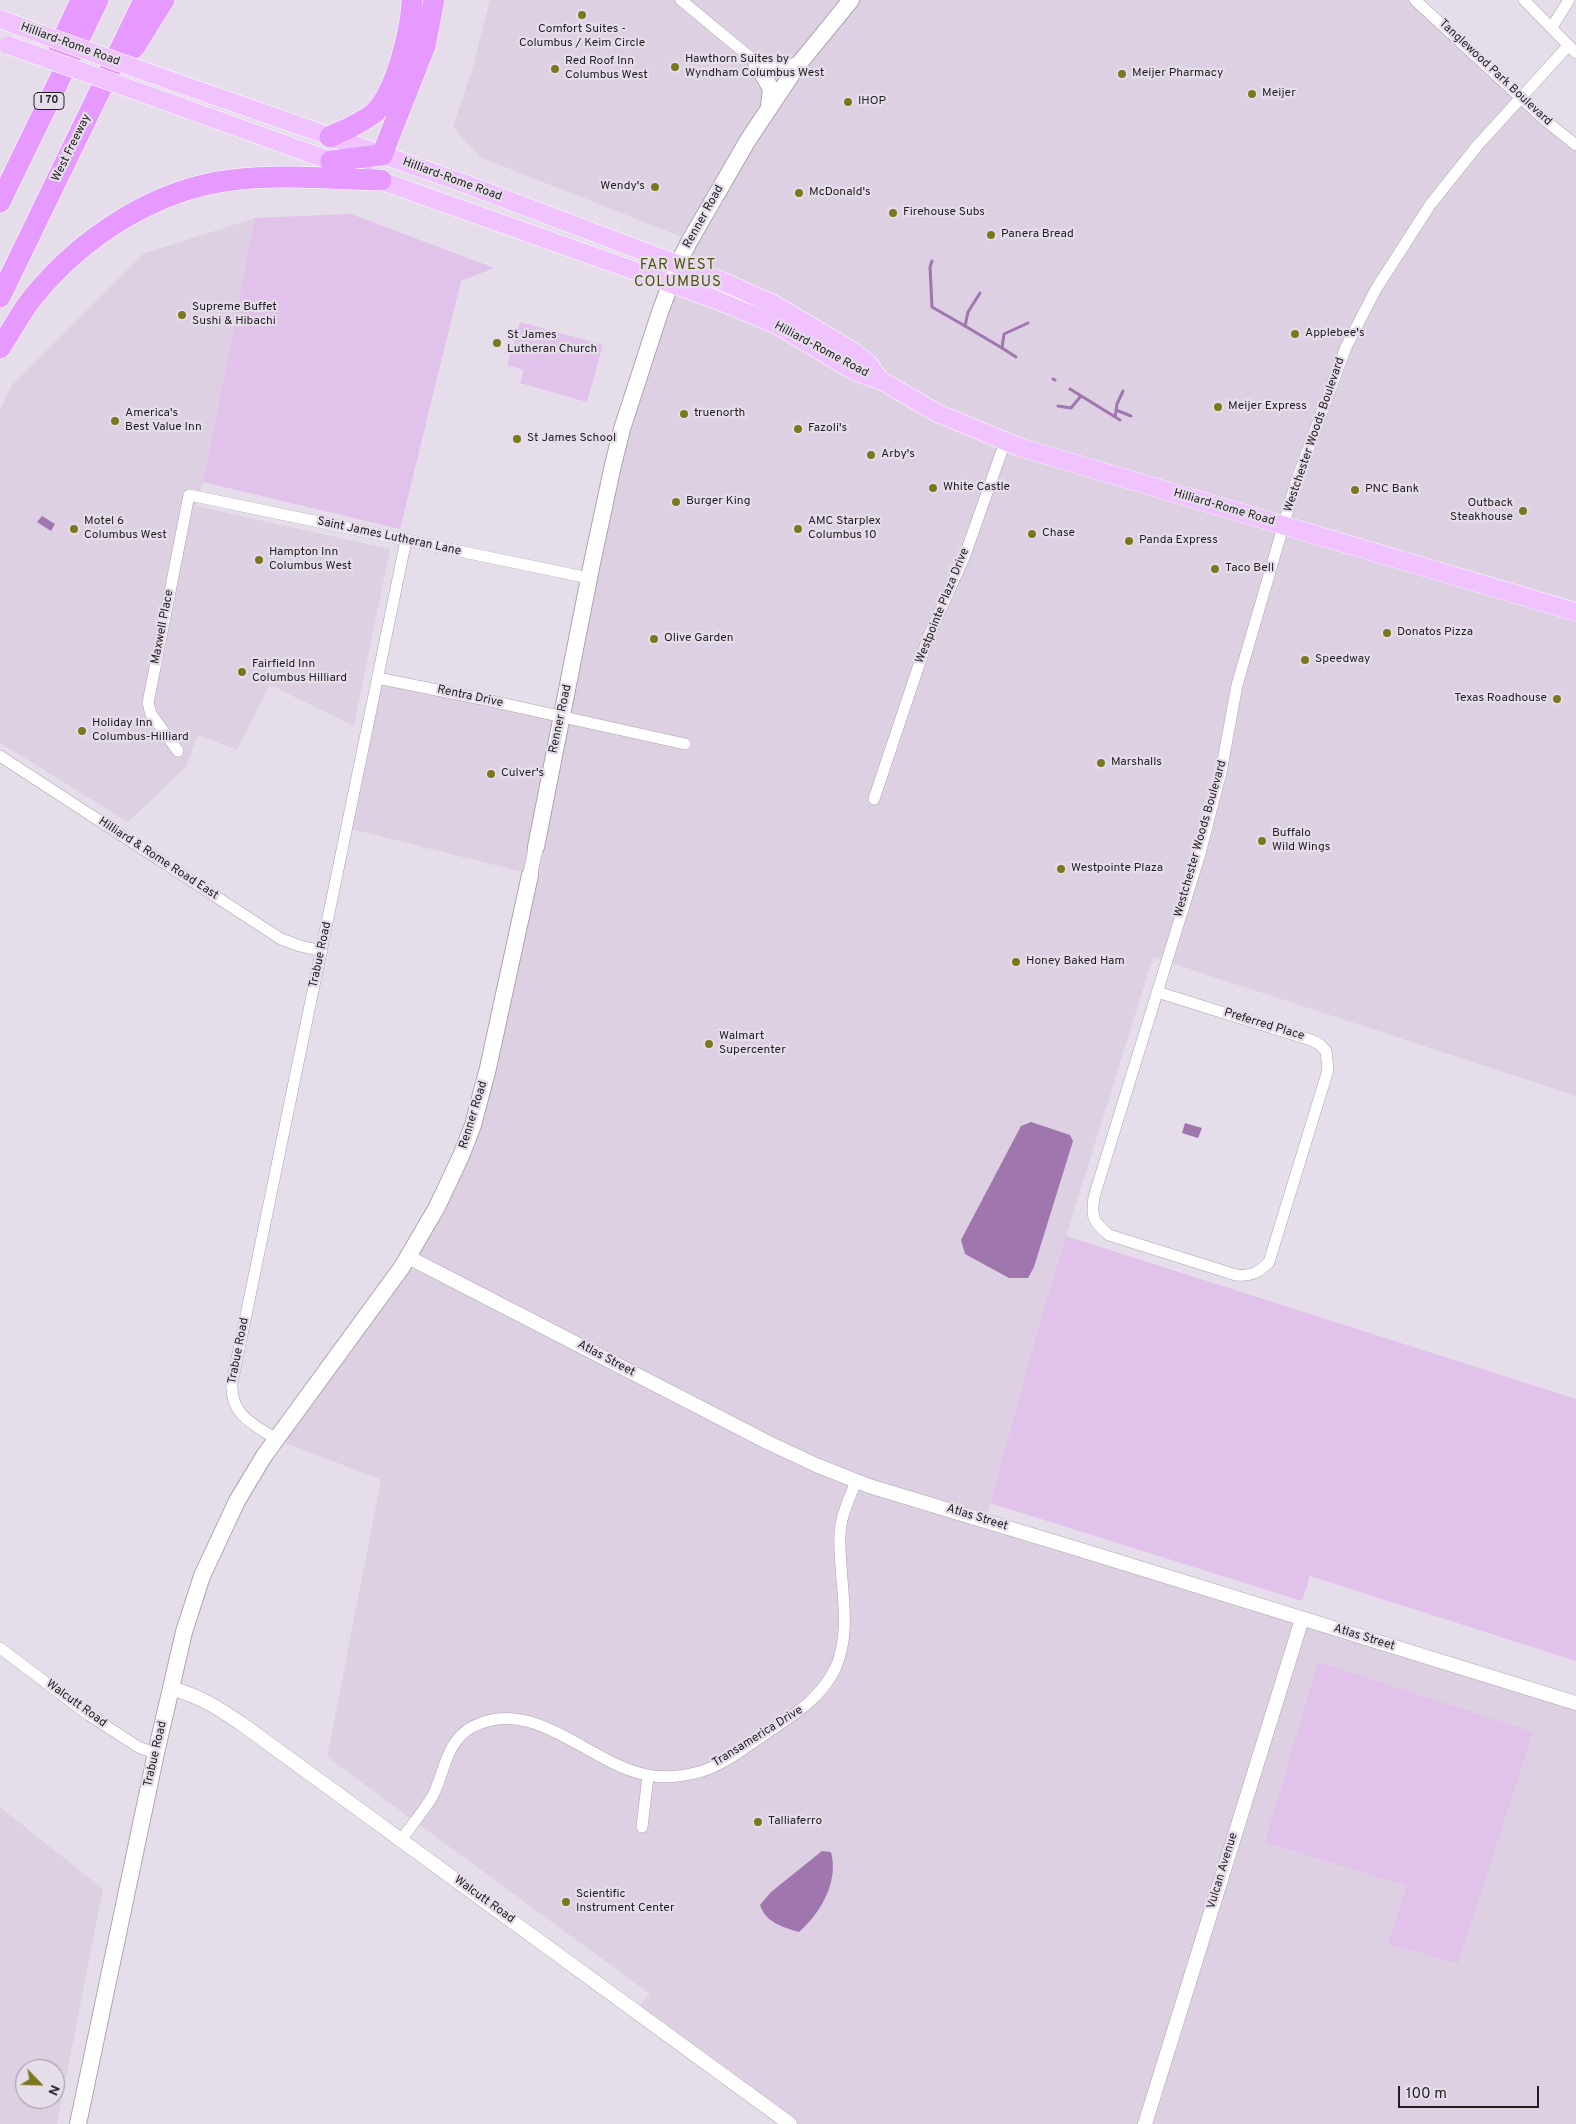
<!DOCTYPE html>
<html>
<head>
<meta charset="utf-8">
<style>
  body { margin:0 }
  #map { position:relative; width:1576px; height:2124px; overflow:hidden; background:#e6ddea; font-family:Overpass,sans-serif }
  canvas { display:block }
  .north { position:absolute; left:15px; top:2059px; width:50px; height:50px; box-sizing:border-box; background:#e6ddea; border:1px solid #97919a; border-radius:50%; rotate:114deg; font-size:14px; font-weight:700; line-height:20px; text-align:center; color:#211e22 }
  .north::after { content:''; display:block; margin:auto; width:18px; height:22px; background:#7a771d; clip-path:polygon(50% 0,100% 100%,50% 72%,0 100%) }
  .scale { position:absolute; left:1398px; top:2086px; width:141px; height:22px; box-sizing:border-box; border:2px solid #211e22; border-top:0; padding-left:6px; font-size:15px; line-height:18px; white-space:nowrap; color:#211e22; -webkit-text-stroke:4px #e6ddea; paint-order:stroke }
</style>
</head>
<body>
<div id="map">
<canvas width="1576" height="2124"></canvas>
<div class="north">N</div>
<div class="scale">100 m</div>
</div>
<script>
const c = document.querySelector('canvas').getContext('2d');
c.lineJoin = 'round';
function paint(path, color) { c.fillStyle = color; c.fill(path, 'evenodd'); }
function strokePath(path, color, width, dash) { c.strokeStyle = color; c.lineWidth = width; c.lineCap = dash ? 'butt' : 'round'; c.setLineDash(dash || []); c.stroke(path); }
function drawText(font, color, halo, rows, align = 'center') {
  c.font = font + ' Overpass,sans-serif'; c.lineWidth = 4.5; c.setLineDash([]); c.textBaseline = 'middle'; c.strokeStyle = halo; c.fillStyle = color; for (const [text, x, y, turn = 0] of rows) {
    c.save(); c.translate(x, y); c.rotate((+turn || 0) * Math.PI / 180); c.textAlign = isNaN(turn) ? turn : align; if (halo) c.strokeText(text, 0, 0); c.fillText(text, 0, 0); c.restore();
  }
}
const built = new Path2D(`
  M490 0H1415L1576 145V1096L1153 957 1042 1314 985 1521 1576 1703V2124H790L635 2010 650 1994 327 1757 381 1480 276 1439 402 1267 461 1156 530 874 347 828 377 678 561 718 613 465 689 240 480 157 453 127 472 70Z
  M255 218 203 482 196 506 390 549 354 726 270 685 237 750 198 735 186 767 128 822 0 743V410L12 385 143 254Z
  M0 1807 103 1889 57 2124H0ZM25 2069H55V2099H25Z`);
const green = new Path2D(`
  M351 214 494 268 461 281 400 529 203 482 255 218Z
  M520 322 603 345 587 402 520 383 524 370 507 365Z
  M1066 1236 1576 1399V1661L1310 1576 1302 1601 990 1503 1042 1314Z
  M1318 1662 1533 1732 1458 1963 1388 1944 1407 1886 1265 1842Z`);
const water = new Path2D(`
  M42 516 55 524 51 531 37 522Z
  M1031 1122 1070 1135 1073 1141 1034 1267 1028 1278H1009L965 1254 961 1240 1021 1126Z
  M1185 1123 1202 1128 1198 1138 1182 1133Z
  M822 1851 831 1852C839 1881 821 1913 799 1932 783 1927 766 1923 760 1905L771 1892Z`);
const stream = new Path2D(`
  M932 261 930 267 932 307 965 326
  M980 293 968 312 965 326 1002 348
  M1016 357 1002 348 1004 334 1028 323
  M1053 379 1055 380
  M1070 389 1120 420
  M1058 406 1071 408 1081 396
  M1116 410 1131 416
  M1115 417 1117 404 1123 391`);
const minor = new Path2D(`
  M681 0 756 62
  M1415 0 1546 121 1576 145
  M1524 0 1576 53
  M1552 27 1569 0
  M377 678 482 699 685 744
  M178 751 151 714 148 703 189 495 589 578
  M0 756 281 939 300 946 322 951
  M874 799 928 638 965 555 1005 442
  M1157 992 1311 1040 1319 1044 1326 1051 1328 1070 1269 1262C1258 1273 1252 1276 1236 1275L1109 1235C1093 1222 1091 1217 1094 1197L1199 857 1221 772 1237 685 1276 551 1296 482 1346 347 1376 289 1430 205 1477 146 1568 46
  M276 1439C253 1424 230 1415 232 1383L406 540
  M0 1648 89 1715 140 1748 156 1753
  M642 1827 648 1776
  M401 1840C411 1826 423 1812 432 1797 445 1773 445 1742 472 1727 531 1696 584 1758 639 1773 658 1779 680 1777 699 1772 722 1766 744 1748 764 1735 791 1716 820 1700 835 1669 854 1628 838 1578 840 1535 840 1517 850 1497 856 1481`);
const tertiary = new Path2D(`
  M530 875 536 847
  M408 1257 767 1442 816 1465 869 1486 1078 1549 1576 1703
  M171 1688C204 1698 218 1708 246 1727L790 2124
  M1145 2124 1302 1619`);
const secondary = new Path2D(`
  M756 62 771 89 769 106
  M756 62 782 70 798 65
  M536 847 592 563 613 465 622 429 660 312 678 264 689 242 748 140 798 65 851 0
  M78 2124 156 1753 184 1632 202 1576 237 1501 264 1456 402 1267 437 1207 461 1156 473 1125 488 1068 530 875`);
const primary = new Path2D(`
  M0 19 16 25
  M166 79 463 183 722 281 775 305 851 350 867 362 881 381
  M159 99 342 165
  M368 176 714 299 777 325 854 371 882 381 937 413 1019 447 1576 612`);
const motorway = new Path2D(`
  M59 47 81 0
  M134 48 164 0
  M330 137C344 130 362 123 374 113 396 93 411 29 412 0
  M331 161 382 155 425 46 434 0
  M0 202 98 0
  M0 297 144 0
  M0 348C11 331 21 312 33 297 82 237 155 189 232 180 281 174 331 179 381 180`);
const primaryBridge = new Path2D(`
  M16 25 166 79
  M8 45 159 99`);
const markers = [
  [582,15,5,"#7a771d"],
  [675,67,5,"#7a771d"],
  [555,69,5,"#7a771d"],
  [1122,74,5,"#7a771d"],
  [1252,94,5,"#7a771d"],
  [848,102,5,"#7a771d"],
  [655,187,5,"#7a771d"],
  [799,193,5,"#7a771d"],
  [893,213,5,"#7a771d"],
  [991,235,5,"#7a771d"],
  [182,315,5,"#7a771d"],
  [1295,334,5,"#7a771d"],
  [497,343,5,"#7a771d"],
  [1218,407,5,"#7a771d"],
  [684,414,5,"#7a771d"],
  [115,421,5,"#7a771d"],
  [798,429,5,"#7a771d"],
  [517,439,5,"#7a771d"],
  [871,455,5,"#7a771d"],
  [933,488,5,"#7a771d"],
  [1355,490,5,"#7a771d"],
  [676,502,5,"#7a771d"],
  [1523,511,5,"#7a771d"],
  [74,529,5,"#7a771d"],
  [798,529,5,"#7a771d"],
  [1032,534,5,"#7a771d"],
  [1129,541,5,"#7a771d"],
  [259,560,5,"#7a771d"],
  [1215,569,5,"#7a771d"],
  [1387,633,5,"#7a771d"],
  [654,639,5,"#7a771d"],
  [1305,660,5,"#7a771d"],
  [242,672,5,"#7a771d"],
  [1557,699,5,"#7a771d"],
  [82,731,5,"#7a771d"],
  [1101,763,5,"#7a771d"],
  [491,774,5,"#7a771d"],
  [1262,841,5,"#7a771d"],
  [1061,869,5,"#7a771d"],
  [1016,962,5,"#7a771d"],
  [709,1044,5,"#7a771d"],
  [758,1822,5,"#7a771d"],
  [566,1902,5,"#7a771d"]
];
const shields = [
  [49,101,30]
];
const shieldNames = [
  ["I 70",49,101]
];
const poiNames = [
  ["Comfort Suites -",582,30,"center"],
  ["Columbus / Keim Circle",582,44,"center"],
  ["Hawthorn Suites by",685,60],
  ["Wyndham Columbus West",685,74],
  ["Red Roof Inn",565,62],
  ["Columbus West",565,76],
  ["Meijer Pharmacy",1132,74],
  ["Meijer",1262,94],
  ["IHOP",858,102],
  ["Wendy's",645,187,"right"],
  ["McDonald's",809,193],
  ["Firehouse Subs",903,213],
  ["Panera Bread",1001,235],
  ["Supreme Buffet",192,308],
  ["Sushi & Hibachi",192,322],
  ["Applebee's",1305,334],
  ["St James",507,336],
  ["Lutheran Church",507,350],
  ["Meijer Express",1228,407],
  ["America's",125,414],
  ["Best Value Inn",125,428],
  ["truenorth",694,414],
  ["Fazoli's",808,429],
  ["St James School",527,439],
  ["Arby's",881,455],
  ["White Castle",943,488],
  ["PNC Bank",1365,490],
  ["Burger King",686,502],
  ["Outback",1513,504,"right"],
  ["Steakhouse",1513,518,"right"],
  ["Motel 6",84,522],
  ["Columbus West",84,536],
  ["AMC Starplex",808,522],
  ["Columbus 10",808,536],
  ["Chase",1042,534],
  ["Panda Express",1139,541],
  ["Hampton Inn",269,553],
  ["Columbus West",269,567],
  ["Taco Bell",1225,569],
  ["Donatos Pizza",1397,633],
  ["Olive Garden",664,639],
  ["Speedway",1315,660],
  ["Fairfield Inn",252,665],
  ["Columbus Hilliard",252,679],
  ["Texas Roadhouse",1547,699,"right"],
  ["Holiday Inn",92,724],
  ["Columbus-Hilliard",92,738],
  ["Marshalls",1111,763],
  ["Culver's",501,774],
  ["Buffalo",1272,834],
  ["Wild Wings",1272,848],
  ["Westpointe Plaza",1071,869],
  ["Honey Baked Ham",1026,962],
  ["Walmart",719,1037],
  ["Supercenter",719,1051],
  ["Talliaferro",768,1822],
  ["Scientific",576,1895],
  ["Instrument Center",576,1909]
];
const streetNames = [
  ["Hilliard-Rome Road",70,45,20],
  ["Tanglewood Park Boulevard",1495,73,43],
  ["West Freeway",72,148,-64],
  ["Hilliard-Rome Road",452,180,20],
  ["Renner Road",704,217,-61],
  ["Hilliard-Rome Road",821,350,28],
  ["Westchester Woods Boulevard",1315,435,-71],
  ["Hilliard-Rome Road",1224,508,16],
  ["Saint James Lutheran Lane",389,537,12],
  ["Westpointe Plaza Drive",943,606,-68],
  ["Maxwell Place",163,627,-79],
  ["Rentra Drive",470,697,12],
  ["Renner Road",561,719,-78],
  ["Westchester Woods Boulevard",1201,839,-74],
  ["Hilliard & Rome Road East",158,859,33],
  ["Trabue Road",321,955,-78],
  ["Preferred Place",1264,1025,17],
  ["Renner Road",474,1115,-73],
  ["Trabue Road",239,1351,-79],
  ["Atlas Street",606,1359,28],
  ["Atlas Street",977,1518,17],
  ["Atlas Street",1364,1638,17],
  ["Walcutt Road",76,1704,36],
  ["Transamerica Drive",758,1737,-32],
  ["Trabue Road",156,1754,-77],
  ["Vulcan Avenue",1223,1871,-73],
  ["Walcutt Road",484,1900,36]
];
const quarterNames = [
  ["FAR WEST",678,266],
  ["COLUMBUS",678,283]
];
paint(built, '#ded0e3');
paint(green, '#e0c2ea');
paint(water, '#9f76ad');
strokePath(stream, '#9f76ad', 3);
strokePath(minor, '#ada4b0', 12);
strokePath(tertiary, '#ada4b0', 15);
strokePath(secondary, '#ada4b0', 18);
strokePath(primary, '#fff', 19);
strokePath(motorway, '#fff', 22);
strokePath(minor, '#fff', 11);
strokePath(tertiary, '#fff', 14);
strokePath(secondary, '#fff', 16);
strokePath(primary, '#f0c2ff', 18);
strokePath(motorway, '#e699ff', 21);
strokePath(primaryBridge, '#fff', 19, []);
strokePath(primaryBridge, '#f0c2ff', 18);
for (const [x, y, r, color] of markers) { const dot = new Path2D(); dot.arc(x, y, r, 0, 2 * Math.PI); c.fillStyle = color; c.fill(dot); strokePath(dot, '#e6ddea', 2); }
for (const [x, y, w] of shields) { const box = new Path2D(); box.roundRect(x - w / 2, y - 8.5, w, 17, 4); c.fillStyle = '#e6ddea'; c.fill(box); strokePath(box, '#211e22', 1); }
drawText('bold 11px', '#211e22', null, shieldNames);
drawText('12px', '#211e22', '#e6ddea', poiNames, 'left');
drawText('12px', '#211e22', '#e6ddea', streetNames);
c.letterSpacing = '1px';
drawText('15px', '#515012', '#e6ddea', quarterNames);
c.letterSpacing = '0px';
</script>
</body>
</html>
